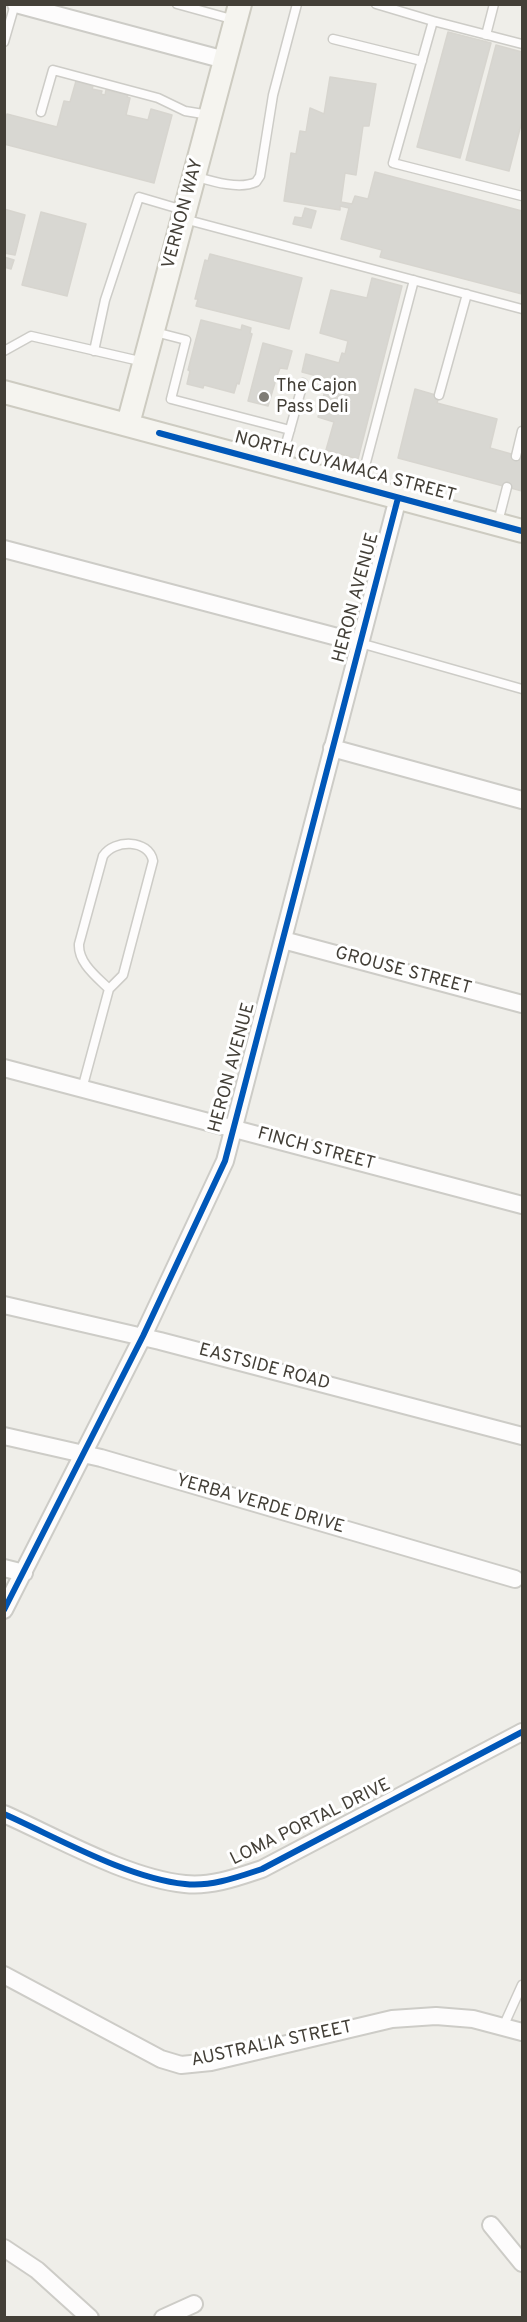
<!DOCTYPE html>
<html>
<head>
<meta charset="utf-8">
<style>
  body { margin:0 }
  #map { position:relative; width:527px; height:2322px; overflow:hidden; background:#efeee9; font-family:Overpass,sans-serif }
  canvas { display:block }
  .frame { position:absolute; inset:0; border:6px solid #433f37; pointer-events:none }
</style>
</head>
<body>
<div id="map">
<canvas width="527" height="2322"></canvas>
<div class="frame"></div>
</div>
<script>
const c = document.querySelector('canvas').getContext('2d');
c.lineJoin = 'round';
function paint(path, color) { c.fillStyle = color; c.fill(path, 'evenodd'); }
function strokePath(path, color, width, dash) { c.strokeStyle = color; c.lineWidth = width; c.lineCap = dash ? 'butt' : 'round'; c.setLineDash(dash || []); c.stroke(path); }
function drawText(font, color, halo, rows, align = 'center') {
  c.font = font + ' Overpass,sans-serif'; c.lineWidth = 6; c.setLineDash([]); c.textBaseline = 'middle'; c.strokeStyle = halo; c.fillStyle = color; for (const [text, x, y, turn = 0] of rows) {
    c.save(); c.translate(x, y); c.rotate((+turn || 0) * Math.PI / 180); c.textAlign = isNaN(turn) ? turn : align; if (halo) c.strokeText(text, 0, 0); c.fillText(text, 0, 0); c.restore();
  }
}
const building = new Path2D(`
  M448 32 491 43 460 158 417 147Z
  M496 45 522 52V121L509 171 466 160Z
  M330 77 376 84 369 126H363L356 175 345 173 341 202 352 204 355 196 368 199 375 172 522 211V294L380 257 382 250 341 239 349 208 340 206V210L284 201 291 153 296 154 300 131 306 132 310 108 324 114Z
  M76 81 93 86 92 89 102 91 101 94 105 95 106 90 128 95 127 97 130 98 126 115 148 120 151 109 172 115 154 183 4 144V124L7 114 57 127 64 101 70 102Z
  M305 208 316 211 311 228 293 224 295 217 302 218Z
  M4 209 25 215 15 255 4 253Z
  M41 212 86 224 67 296 22 285Z
  M210 254 302 278 289 329 196 306 198 299H195L205 260 208 261Z
  M4 257 14 260 11 269 4 267Z
  M372 278 402 286 358 459 326 450 334 422 318 417 328 379 302 372 306 354 339 363 342 353 345 354 348 341 320 333 331 290 367 298Z
  M201 320 241 330 242 325 251 328 250 333 252 334 239 384 237 383 234 393 204 385 203 388 187 384 190 371 188 370Z
  M263 343 292 351 287 369 280 368 277 376 268 406 248 401Z
  M415 389 439 396 437 403 497 419 490 448 522 457V491L398 458Z`);
const lane = new Path2D(`
  M177 4 235 20
  M376 4 433 21 393 163 522 196
  M433 21 522 44
  M486 35 494 4
  M333 39 422 61
  M4 42 15 4
  M41 112 53 70 158 98 185 111 209 115
  M194 176C211 181 239 190 256 182L260 176 273 95 297 4
  M184 219 522 309
  M155 332 186 340 171 399 290 430
  M4 351 31 336 144 362
  M94 351 105 300 139 197 183 210
  M439 395 467 294
  M516 456 522 431
  M280 465 303 383
  M360 485 414 280
  M498 522 507 487
  M360 643 522 689
  M82 1089 109 989 123 975 153 861C149 839 114 839 103 856L79 944C78 963 97 977 109 989
  M503 2027 522 1985`);
const street = new Path2D(`
  M16 4 225 60
  M4 549 360 643
  M332 748 522 800
  M283 940 522 1004
  M4 1068 522 1205
  M4 1305 160 1341 522 1436
  M4 1436 101 1458 515 1579
  M4 1568 24 1573
  M4 1610 143 1336 225 1161 398 498
  M4 1814C58 1838 127 1878 185 1884 211 1887 238 1877 262 1869L522 1732
  M4 1975 161 2059 181 2065 211 2062 392 2019 436 2016 473 2019 522 2032
  M491 2225 522 2263
  M4 2248 37 2270 90 2318
  M163 2318 194 2304`);
const secondary = new Path2D(`
  M4 392 522 531
  M128 424 240 4`);
const cycleway = new Path2D(`
  M159 433 522 531
  M4 1610 143 1336 225 1161 398 498
  M4 1814C58 1838 127 1878 185 1884 211 1887 238 1877 262 1869L522 1732`);
const markers = [
  [264,397,6,"#7f7c75"]
];
const streetNames = [
  ["VERNON WAY",184,214,-75],
  ["NORTH CUYAMACA STREET",345,468,15],
  ["HERON AVENUE",357,598,-75],
  ["GROUSE STREET",403,972,15],
  ["HERON AVENUE",233,1068,-75],
  ["FINCH STREET",316,1150,15],
  ["EASTSIDE ROAD",264,1368,15],
  ["YERBA VERDE DRIVE",260,1505,16],
  ["LOMA PORTAL DRIVE",311,1823,-26],
  ["AUSTRALIA STREET",272,2045,-12]
];
const poiNames = [
  ["The Cajon",276,387],
  ["Pass Deli",276,408]
];
paint(building, '#d8d7d2');
strokePath(building, '#d7d5cf', 1.5);
strokePath(lane, '#cdccc7', 11);
strokePath(street, '#cdccc7', 20);
strokePath(secondary, '#cdcbc1', 26);
strokePath(lane, '#fdfcfc', 8);
strokePath(street, '#fdfcfc', 16);
strokePath(secondary, '#f5f4ef', 22);
strokePath(cycleway, '#0057b8', 6);
for (const [x, y, r, color] of markers) { const dot = new Path2D(); dot.arc(x, y, r, 0, 2 * Math.PI); c.fillStyle = color; c.fill(dot); strokePath(dot, '#fff', 2); }
drawText('18px', '#433f37', '#fff', streetNames);
drawText('18px', '#433f37', '#fff', poiNames, 'left');
</script>
</body>
</html>
